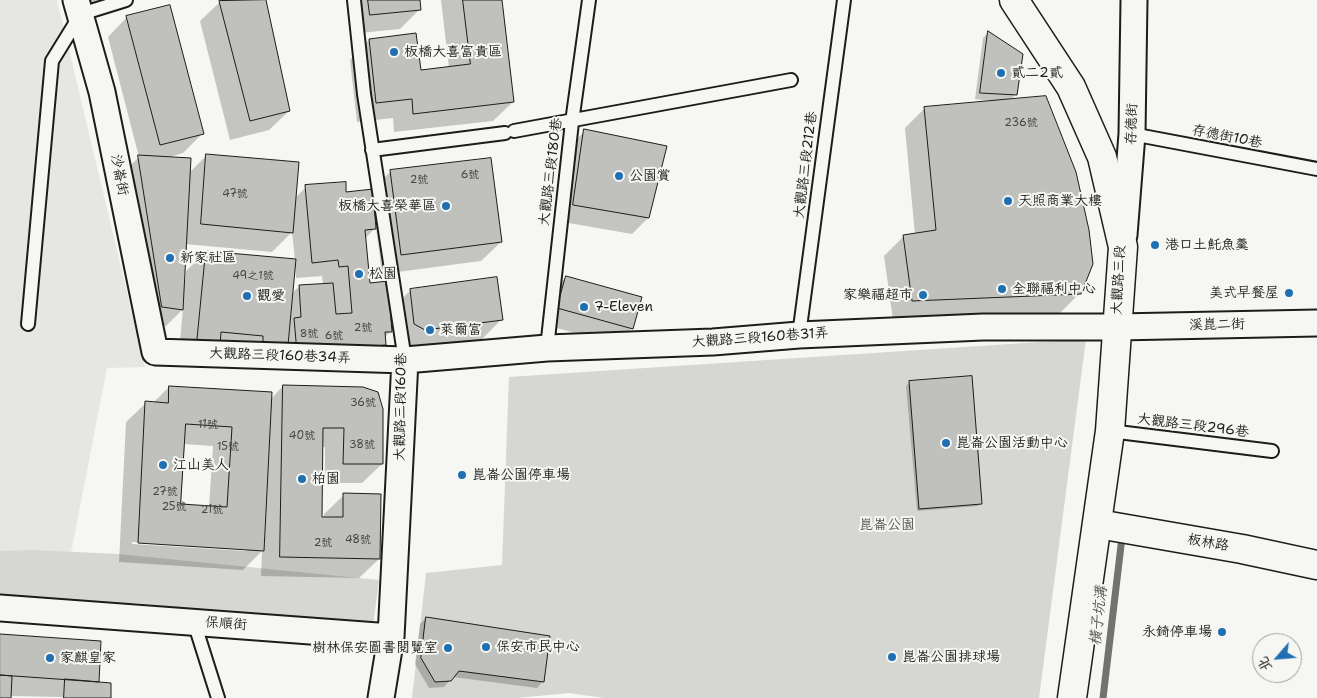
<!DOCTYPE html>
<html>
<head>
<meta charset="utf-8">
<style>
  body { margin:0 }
  #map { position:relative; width:1317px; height:698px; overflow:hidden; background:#f6f6f2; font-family:"Shantell Sans","LXGW WenKai TC",sans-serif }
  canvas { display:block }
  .north { position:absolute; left:1252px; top:633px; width:50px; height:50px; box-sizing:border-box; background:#f6f6f2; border:1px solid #9f9f9c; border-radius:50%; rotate:243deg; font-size:14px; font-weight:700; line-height:20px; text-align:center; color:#1c1c1c }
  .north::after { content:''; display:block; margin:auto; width:18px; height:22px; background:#1f6fb2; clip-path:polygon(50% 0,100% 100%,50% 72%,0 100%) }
</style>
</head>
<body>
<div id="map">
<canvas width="1317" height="698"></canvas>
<div class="north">北</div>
</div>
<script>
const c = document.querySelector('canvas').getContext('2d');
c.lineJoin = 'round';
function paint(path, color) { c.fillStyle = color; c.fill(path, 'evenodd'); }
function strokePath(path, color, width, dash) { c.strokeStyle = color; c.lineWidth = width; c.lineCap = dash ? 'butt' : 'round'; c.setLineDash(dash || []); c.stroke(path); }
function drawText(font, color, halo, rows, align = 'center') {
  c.font = font + ' "Shantell Sans","LXGW WenKai TC",sans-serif'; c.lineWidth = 4; c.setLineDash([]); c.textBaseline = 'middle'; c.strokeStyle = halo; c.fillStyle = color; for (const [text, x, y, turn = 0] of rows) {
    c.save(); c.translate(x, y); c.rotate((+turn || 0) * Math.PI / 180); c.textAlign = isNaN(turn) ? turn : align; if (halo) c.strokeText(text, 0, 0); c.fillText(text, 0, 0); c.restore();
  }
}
const built = new Path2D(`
  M0 0H57L145 367 107 368 69 563 0 551Z`);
const green = new Path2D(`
  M1086 339 1039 698H604L569 693 517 698H412L426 573 502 565 509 377Z
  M33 550 118 554 379 580 373 626 135 603H0V551Z`);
const shadow = new Path2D(`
  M81 0H111L84 9Z
  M226 0H264L289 111 269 130 230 140 200 21 220 2Z
  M346 0H419L420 9 400 29 350 34Z
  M441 0H501L513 102 493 121 394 132 393 118 357 122 350 60 369 40 420 71 449 68Z
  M127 17 202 134 183 153 166 158 189 173 207 155 295 198 306 187 345 193 371 191 391 171 501 242 481 261 382 274 376 227 365 239 369 284 389 311 411 290 501 320 482 339 405 349 395 344 393 322H390L391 331 384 338 385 345 368 361 178 363 183 309 166 326 146 323 123 173 139 157 108 37ZM292 232 295 260 206 252 186 271 185 282H183L185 244 272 252ZM295 267 296 278 322 276 323 285 299 287 291 294Z
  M989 32 1015 95 1009 101 1080 293 1060 313 893 320 884 256 903 237 915 235 905 128 925 108 998 102 975 99 983 38Z
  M585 131 648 218 632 234 557 221 569 147Z
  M566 277 632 328 616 344 542 324 550 293Z
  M909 383 981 503 978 506 917 511 906 386Z
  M283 386 363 388 382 464 362 483H325V447H322L321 518H324V514L344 495 379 559 359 578 261 576 262 551 243 570 119 562 126 422 146 403H153L169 387 271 399ZM184 444 213 446 209 507 180 505ZM132 542 246 548V551L132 544Z
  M426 618 543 681 537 688 453 677 444 687 429 688 415 664 420 624Z
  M0 635 97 683 110 698 10 696V698H0Z`);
const stream = new Path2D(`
  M1103 698 1122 537`);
const building = new Path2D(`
  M266 0 290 111 250 121 219 1Z
  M368 0H420L421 10 370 15Z
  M463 0H502L514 102 413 114 412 99 376 103 369 39 416 33 421 70 470 64Z
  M170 5 204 134 160 145 126 16Z
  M988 31 1023 54 1017 95 980 93Z
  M1046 96 1076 172 1089 230 1093 264 1081 294 912 301 903 235 936 230 924 107Z
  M584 129 667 146 649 218 573 205Z
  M206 154 299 162 293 233 201 224Z
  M138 155 191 158 183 310 162 307Z
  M491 158 502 242 401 255 390 170Z
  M346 182V192L373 189 376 229 365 230 370 283 388 281 392 332H385L386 345 297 353 294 318 301 317 299 285 333 283 336 314 352 313 348 266 339 267 338 260 312 263 305 185Z
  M206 251 296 259 288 345 263 343V336L221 332 220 346 197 343Z
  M566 276 642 297 633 329 557 308Z
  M497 277 503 320 425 330 414 324 410 289Z
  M972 376 982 504 919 509 909 381Z
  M283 385 363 387 378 392 383 409V464H343L344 428H323L322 517H343V493L381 494 380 559 280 557Z
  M169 386 272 392 264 551 138 543 145 401 168 403ZM186 424 232 427 227 507 181 504Z
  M426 617 550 636 544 682 459 671 451 681 435 682 421 658Z
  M0 634 101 641 99 682 0 675Z
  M0 675 12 676 11 698H0Z
  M65 679 111 683V698H64Z`);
const service = new Path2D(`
  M354 0 364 94 405 360
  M514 131 791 80
  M1132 134 1317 169
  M372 150 505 133
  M28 324 52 61 81 14 126 0
  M799 335 844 0
  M547 348 572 122 589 0
  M1110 431 1272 451
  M194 622 218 698`);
const minor = new Path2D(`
  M76 0 102 92 155 352 405 360 547 348 713 342 799 335 983 327H1117L1317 323
  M1124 235 1132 134 1134 0
  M0 608 391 637
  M381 698 391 637 405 360`);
const tertiary = new Path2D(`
  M1098 524 1242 549 1317 565`);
const secondary = new Path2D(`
  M1014 0 1071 87 1102 157 1123 247 1110 431 1072 698`);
const markers = [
  [394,52,5,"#1f6fb2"],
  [1001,73,5,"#1f6fb2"],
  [619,176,5,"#1f6fb2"],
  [1008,201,5,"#1f6fb2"],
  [446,206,5,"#1f6fb2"],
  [1155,245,5,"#1f6fb2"],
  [170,258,5,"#1f6fb2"],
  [359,274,5,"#1f6fb2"],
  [1002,289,5,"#1f6fb2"],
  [1289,293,5,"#1f6fb2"],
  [923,295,5,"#1f6fb2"],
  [247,296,5,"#1f6fb2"],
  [584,307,5,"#1f6fb2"],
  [430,330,5,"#1f6fb2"],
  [946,443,5,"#1f6fb2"],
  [163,465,5,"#1f6fb2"],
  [462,475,5,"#1f6fb2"],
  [302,479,5,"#1f6fb2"],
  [1222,632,5,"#1f6fb2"],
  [486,647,5,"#1f6fb2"],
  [448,648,5,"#1f6fb2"],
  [892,657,5,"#1f6fb2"],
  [50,658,5,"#1f6fb2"]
];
const numberNames = [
  ["236號",1021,123],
  ["6號",470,175],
  ["2號",419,180],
  ["47號",235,194],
  ["49之1號",253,276],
  ["2號",363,328],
  ["8號",309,334],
  ["6號",334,336],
  ["36號",363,403],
  ["11號",208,425],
  ["40號",302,436],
  ["38號",362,445],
  ["15號",228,447],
  ["27號",165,492],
  ["25號",174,507],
  ["21號",212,510],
  ["48號",358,540],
  ["2號",323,543]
];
const poiNames = [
  ["板橋大喜富貴區",404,52],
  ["貳二2貳",1011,73],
  ["公園賞",629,176],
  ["天照商業大樓",1018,201],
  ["板橋大喜榮華區",436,206,"right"],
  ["港口土魠魚羹",1165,245],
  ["新家社區",180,258],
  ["松園",369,274],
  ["全聯福利中心",1012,289],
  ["美式早餐屋",1279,293,"right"],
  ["家樂福超市",913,295,"right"],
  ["觀愛",257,296],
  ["7-Eleven",594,307],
  ["萊爾富",440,330],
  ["崑崙公園活動中心",956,443],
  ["江山美人",173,465],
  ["崑崙公園停車場",472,475],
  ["柏園",312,479],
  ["永錡停車場",1212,632,"right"],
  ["保安市民中心",496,647],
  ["樹林保安圖書閱覽室",438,648,"right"],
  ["崑崙公園排球場",902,657],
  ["家麒皇家",60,658]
];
const streetNames = [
  ["存德街",1132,124,-88],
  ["存德街10巷",1227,137,11],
  ["大觀路三段212巷",806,165,-83],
  ["大觀路三段180巷",551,172,-83],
  ["沙崙街",119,175,79],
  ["大觀路三段",1119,280,-87],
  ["溪崑二街",1217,325,-1],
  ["大觀路三段160巷31弄",760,338,-4],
  ["大觀路三段160巷34弄",280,356,2],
  ["大觀路三段160巷",401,407,-89],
  ["大觀路三段296巷",1193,426,7],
  ["板林路",1208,543,10],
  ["保順街",226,624,4]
];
const parkNames = [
  ["崑崙公園",887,525]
];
const waterNames = [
  ["橫子坑溝",1099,616,-84]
];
paint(built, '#e6e6e2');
paint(green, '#d6d6d2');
paint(shadow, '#0003');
strokePath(stream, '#727271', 7);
paint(building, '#c0c0bd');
strokePath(building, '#1c1c1c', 1);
strokePath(service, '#1c1c1c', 16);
strokePath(minor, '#1c1c1c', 29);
strokePath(tertiary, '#1c1c1c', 31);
strokePath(secondary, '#1c1c1c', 31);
strokePath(service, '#f6f6f2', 12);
strokePath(minor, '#f6f6f2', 25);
strokePath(tertiary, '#f6f6f2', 28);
strokePath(secondary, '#f6f6f2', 28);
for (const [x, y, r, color] of markers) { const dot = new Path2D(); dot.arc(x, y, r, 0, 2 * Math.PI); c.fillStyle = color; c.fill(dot); strokePath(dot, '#f6f6f2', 2); }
drawText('11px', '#454544', null, numberNames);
drawText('14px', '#1c1c1c', '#f6f6f2', poiNames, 'left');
drawText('14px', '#1c1c1c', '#f6f6f2', streetNames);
drawText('14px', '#545453', '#f6f6f2', parkNames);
drawText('italic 15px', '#565654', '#f6f6f2', waterNames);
</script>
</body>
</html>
